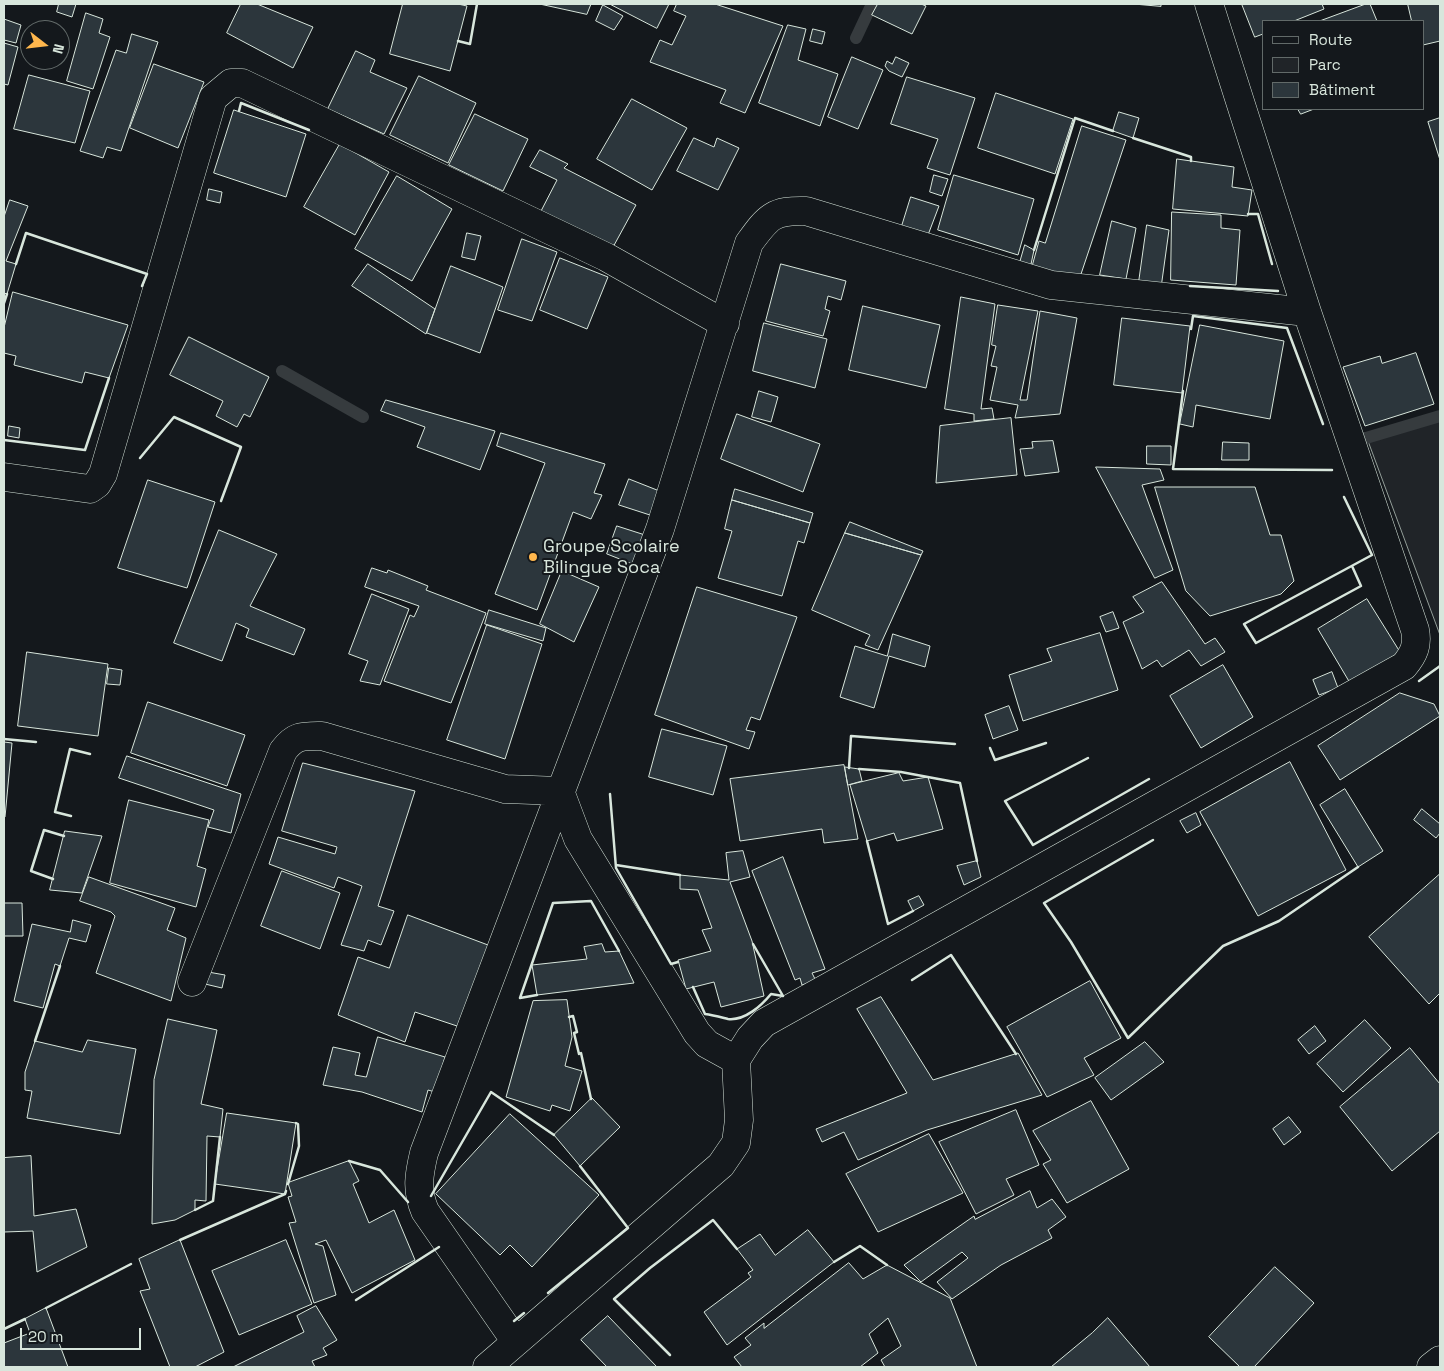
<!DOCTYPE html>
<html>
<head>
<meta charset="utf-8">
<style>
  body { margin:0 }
  #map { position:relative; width:1444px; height:1371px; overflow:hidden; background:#14181c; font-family:"Space Grotesk",sans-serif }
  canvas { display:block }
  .frame { position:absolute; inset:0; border:5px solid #d8e6dc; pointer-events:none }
  .legend { position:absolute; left:1262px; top:20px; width:162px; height:90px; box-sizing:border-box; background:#14181c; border:1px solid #626a69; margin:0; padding:6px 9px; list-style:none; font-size:15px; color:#d8e6dc }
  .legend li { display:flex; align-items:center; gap:10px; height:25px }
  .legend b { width:25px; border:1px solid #626a69 }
  .north { position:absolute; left:20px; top:20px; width:50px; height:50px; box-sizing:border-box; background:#14181c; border:1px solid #626a69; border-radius:50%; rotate:106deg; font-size:14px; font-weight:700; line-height:20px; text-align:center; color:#d8e6dc }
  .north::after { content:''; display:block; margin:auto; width:18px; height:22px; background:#ffb74d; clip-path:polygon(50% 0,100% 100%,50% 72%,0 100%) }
  .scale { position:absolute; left:20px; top:1328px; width:121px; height:22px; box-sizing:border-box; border:2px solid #d8e6dc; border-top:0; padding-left:6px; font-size:15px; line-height:18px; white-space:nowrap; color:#d8e6dc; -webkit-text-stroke:4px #14181c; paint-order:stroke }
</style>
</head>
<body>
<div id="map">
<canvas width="1444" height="1371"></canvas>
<div class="frame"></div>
<ul class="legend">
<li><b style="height:6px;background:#14181c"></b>Route</li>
<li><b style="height:14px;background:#202428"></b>Parc</li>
<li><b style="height:14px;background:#2c363c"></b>Bâtiment</li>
</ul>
<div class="north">N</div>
<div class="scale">20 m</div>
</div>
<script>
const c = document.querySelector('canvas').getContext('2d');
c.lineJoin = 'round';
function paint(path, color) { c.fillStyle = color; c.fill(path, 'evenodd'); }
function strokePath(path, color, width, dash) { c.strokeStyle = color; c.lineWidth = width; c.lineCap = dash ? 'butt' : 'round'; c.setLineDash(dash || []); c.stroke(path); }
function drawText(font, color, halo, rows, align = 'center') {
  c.font = font + ' "Space Grotesk",sans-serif'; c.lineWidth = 4; c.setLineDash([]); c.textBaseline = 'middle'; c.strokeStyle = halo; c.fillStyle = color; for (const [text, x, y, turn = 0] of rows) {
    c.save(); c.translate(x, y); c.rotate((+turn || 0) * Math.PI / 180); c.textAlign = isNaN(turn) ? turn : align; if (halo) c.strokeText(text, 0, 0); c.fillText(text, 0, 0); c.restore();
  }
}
const green = new Path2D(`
  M1440 417V635L1368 441Z`);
const stream = new Path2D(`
  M856 38 872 4
  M282 371 363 417
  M1358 438H1366L1440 416`);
const building = new Path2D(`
  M59 4H76L72 17 57 12Z
  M241 4H257L313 27 293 68 227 33Z
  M403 4H458L467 6 450 71 390 54Z
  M540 4H591L587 14Z
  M610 4H669L657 28Z
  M677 4H715L783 26 745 113 720 103 726 90 650 62 660 40 672 45 686 16 674 11Z
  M878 4H921L926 6 912 34 872 15Z
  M1134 4H1161V6Z
  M1242 4H1322L1324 9 1294 21H1263V34L1255 37Z
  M1366 4H1370L1377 21H1320Z
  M1408 4H1440V41L1423 45V21H1412Z
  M603 5 623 16 614 30 596 21Z
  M86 13 103 19 99 33 110 37 93 89 67 81Z
  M4 19 21 25 16 43 4 40Z
  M788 25 806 29 798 60 838 74 820 126 759 103Z
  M813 29 825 32 822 44 810 41Z
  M132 34 158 42 121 151 107 147 103 158 80 151 116 50 126 53Z
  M4 43 18 47 8 85 4 84Z
  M356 51 375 60 370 72 407 88 384 134 328 109Z
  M852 57 883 70 858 129 828 117Z
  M896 57 909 63 902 77 889 71 885 66 887 61 892 64Z
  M154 64 204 82 178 148 130 128Z
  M29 75 90 91 75 143 14 129Z
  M419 76 476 103 448 163 390 135Z
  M907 77 975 98 950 175 927 168 938 139 891 124Z
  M996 93 1073 119 1055 174 978 148Z
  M632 99 687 128 652 190 597 159Z
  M1298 109H1314L1301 114Z
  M234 110 306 134 286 197 214 173Z
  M1119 112 1139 118 1133 138 1113 131Z
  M475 114 528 139 503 191 449 165Z
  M1440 118V160L1428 122Z
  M1082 126 1126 140 1080 277 1031 270 1039 241 1045 243Z
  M694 138 714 147 717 138 739 148 718 190 677 171Z
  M340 144 389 172 355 235 304 207Z
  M540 150 568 164 564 168 636 205 612 249 540 213 557 180 530 167Z
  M1177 159 1234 167 1232 187 1252 190 1248 216 1173 209Z
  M934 175 948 179 942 196 930 192Z
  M954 175 1034 199 1018 255 938 230Z
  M397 176 452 209 412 281 355 249Z
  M209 189 222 192 220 203 207 200Z
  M911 197 939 206 928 235 902 226Z
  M10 200 28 206 6 261 16 264 7 294 4 293V217Z
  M1172 212 1221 215V228L1240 230 1236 285 1171 280Z
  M1112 221 1136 228 1126 279 1100 275Z
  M1147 225 1169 230 1161 288 1139 282Z
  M467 233 481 236 475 260 462 257Z
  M522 239 557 252 532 321 498 310Z
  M1025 245 1034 250 1030 269 1019 266Z
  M560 258 608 277 587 329 540 310Z
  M368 264 435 309 426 334 352 286Z
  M781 264 846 281 841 300 828 296 825 309 830 311 823 336 766 321Z
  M451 266 503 287 480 353 427 333Z
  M13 292 128 325 109 378 85 372 82 383 14 365 16 356 4 353V328Z
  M961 297 995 304 981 409 992 408 994 419 974 421V414L945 409Z
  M998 305 1038 311 1020 400H1027L1040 311 1077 318 1060 414 1015 418 1018 405 990 400 997 367 991 366 996 346 992 345Z
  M863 306 940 325 926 388 849 370Z
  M1122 318 1190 326 1182 393 1114 385Z
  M764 323 827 339 815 388 753 371Z
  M1200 325 1284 341 1270 419 1196 405 1193 427 1180 424Z
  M189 337 269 377 250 417 244 414 237 427 216 416 223 401 170 375Z
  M1416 353 1434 404 1365 426 1343 367 1380 356 1382 363Z
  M759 391 778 397 771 422 752 417Z
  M386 400 495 431 480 470 417 447 425 427 381 411Z
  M737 414 820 444 803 492 721 459Z
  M1011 418 1017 475 936 483 940 426Z
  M9 426 20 428 19 438 8 436Z
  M501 433 605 464 594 493 602 495 591 519 573 512 537 610 495 594 545 463 497 446Z
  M1053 441 1059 472 1025 476 1020 449 1033 448 1032 442Z
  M1223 442 1249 443V460H1222Z
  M1147 446H1171V465L1147 464Z
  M1096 467 1160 469 1164 480 1142 485 1173 570 1155 578Z
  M629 479 662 492 653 516 619 505Z
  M148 480 215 502 187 588 118 568Z
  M1155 487H1255L1270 535H1281L1294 581 1281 594 1210 616 1186 591Z
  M735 489 813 513 810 523 732 500Z
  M732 500 810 523 804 543 798 541 782 596 718 578 732 531 725 529Z
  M850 522 923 551 921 555 845 533Z
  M617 526 645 535 635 565 607 554Z
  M219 530 277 554 250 606 305 629 294 655 246 637 249 629 236 623 222 661 174 643Z
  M845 533 921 555 878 650 865 645 870 635 812 610Z
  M372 568 387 573 388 570 428 586 426 590 486 613 451 703 384 681 410 615 414 617 419 606 365 587Z
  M562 571 599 587 574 642 540 624Z
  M1162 582 1205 644 1215 638 1225 652 1201 666 1189 650 1162 667 1157 660 1142 669 1123 622 1144 612 1133 597Z
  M697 587 797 617 760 720 751 717 746 730 755 732 749 749 655 715Z
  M372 594 409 609 380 685 360 681 368 661 349 654Z
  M1367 599 1400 652 1350 683 1318 629Z
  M489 610 546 628 543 641 485 624Z
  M1113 612 1119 628 1106 632 1100 617Z
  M487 625 542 644 505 759 447 740Z
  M1100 633 1118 690 1023 721 1009 675 1052 661 1047 649Z
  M893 634 930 646 925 667 889 656 874 708 840 697 855 646 887 656Z
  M27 652 108 664 98 736 18 726Z
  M1223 665 1253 717 1201 748 1170 696Z
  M109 668 122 670 120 685 107 684Z
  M1332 672 1338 688 1319 695 1313 680Z
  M1400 693 1434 704 1440 716 1340 780 1318 746Z
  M148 702 245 735 227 786 131 753Z
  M1009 706 1018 730 993 739 985 715Z
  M662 729 727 746 713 795 649 777Z
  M4 742 12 743 5 817H4Z
  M127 756 241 794 231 833 208 827 214 810 119 778Z
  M1290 762 1346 870 1258 916 1200 812Z
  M303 763 415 791 378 906 394 911 381 945 368 940 364 951 341 945 362 886 338 877 334 888 269 864 278 837 335 854 337 847 282 831Z
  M844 765 858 839 824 843 822 829 740 841 730 779Z
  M845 767 859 769 862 781 848 785Z
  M899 773 903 781 928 777 943 829 897 841 894 833 867 841 850 785Z
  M1345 789 1383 851 1358 867 1320 805Z
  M129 800 209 820 197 866 206 869 196 907 110 883Z
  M1422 809 1440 824V833L1436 838 1414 820Z
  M1196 813 1201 825 1187 833 1180 821Z
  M65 831 102 836 82 893 50 890Z
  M743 851 750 877 730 882 752 941 764 996 721 1007 714 982 686 989 678 960 711 951 702 930 712 928 698 890 680 889V875L729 880 726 853Z
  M783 857 825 969 812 973 816 981 802 985 800 978 795 980 752 871Z
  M977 861 981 877 964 885 957 866Z
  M282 871 340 893 320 949 261 926Z
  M1440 874V993L1429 1004 1369 937Z
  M89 877 175 908 167 930 186 938 171 1001 96 973 115 916 111 912 80 901Z
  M919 896 924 905 913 911 908 901Z
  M4 903H22L23 936H4Z
  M408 915 496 948 466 1029 415 1012 405 1042 338 1015 358 957 389 968Z
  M73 920 91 925 86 942 69 938 60 966 55 964 43 1008 14 1001 32 924 70 932Z
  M602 944 605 952 619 951 634 983 537 995 532 965 587 959 584 947Z
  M208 972 225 975 222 988 205 984Z
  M1090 981 1121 1038 1084 1058 1094 1075 1047 1097 1007 1027Z
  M881 997 933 1080 1018 1053 1042 1095 927 1130 858 1160 844 1132 822 1142 816 1129 907 1093 857 1009Z
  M567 1000 572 1037 565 1066 582 1071 570 1111 552 1105 550 1111 506 1097 533 1001Z
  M168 1019 217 1030 201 1104 223 1109 220 1137 207 1136 206 1201 195 1200V1210L175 1220 152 1224 154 1080Z
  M1365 1020 1391 1048 1343 1092 1317 1064Z
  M1315 1026 1326 1041 1309 1054 1298 1040Z
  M378 1037 445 1057 435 1092 428 1090 422 1112 362 1092 323 1085 333 1047 360 1053 355 1075 366 1077Z
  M88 1040 136 1049 120 1134 27 1118 32 1091 25 1090V1072L35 1041 82 1052Z
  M1145 1042 1164 1062 1111 1100 1095 1078Z
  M1410 1048 1440 1084V1131L1392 1171 1340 1107Z
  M592 1098 620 1127 580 1166 554 1135Z
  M1091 1101 1129 1169 1067 1203 1043 1164 1051 1160 1033 1131Z
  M1016 1110 1039 1165 1006 1179 1014 1195 976 1214 939 1142Z
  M227 1113 296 1123 285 1194 215 1184Z
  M510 1114 599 1195 532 1267 510 1245 500 1255 436 1194Z
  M1289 1117 1301 1132 1284 1145 1273 1129Z
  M929 1134 963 1193 878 1232 846 1174Z
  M31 1156 34 1216 76 1209 87 1247 37 1272 33 1231 4 1232V1158Z
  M349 1161 359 1181 353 1184 369 1223 394 1210 415 1260 352 1293 326 1240 315 1244 323 1246 336 1295 314 1303 289 1223 296 1222 288 1197 292 1196 288 1183Z
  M1030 1191 1037 1208 1052 1199 1066 1217 1048 1230 1052 1238 1001 1265 952 1299 937 1282 968 1258 962 1252 921 1282 904 1265 974 1216 975 1219Z
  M808 1230 834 1262 727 1345 704 1312 751 1277 748 1273 753 1270 737 1249 760 1234 775 1255Z
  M180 1240 224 1352 195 1367H170L140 1291 150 1289 139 1259Z
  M286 1240 312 1304 239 1335 212 1271Z
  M849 1263 863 1279 887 1265 950 1298 977 1367H885L881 1360 901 1346 888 1318 869 1334 878 1353 860 1367H742L734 1357 751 1345 745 1338 764 1323V1328Z
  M1275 1267 1314 1303 1254 1367H1240L1209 1337Z
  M316 1306 337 1340 323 1348 327 1355 312 1361 315 1367H233L304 1332 297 1316Z
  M46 1308 68 1367H4V1343L30 1333 25 1319Z
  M608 1316 657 1367H607L581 1340Z
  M1108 1318 1150 1367H1051L1092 1333Z`);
const minor = new Path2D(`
  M4 477 90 489 97 484 103 474 213 98 231 83H242L606 257 725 324
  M560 791 578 839 697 1033 707 1044 736 1060
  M192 982 283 751C295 735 302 736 322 736L505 789 560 791
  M516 1342 425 1211C416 1190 419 1174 424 1153L660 529 749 243C768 217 773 210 806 211L1051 285 1307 312
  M487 1367 721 1165 736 1143 739 1120 736 1060 750 1038 764 1023 1404 666C1414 654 1418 645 1415 630L1307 312 1209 4
  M1431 1367 1440 1360`);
const wall = new Path2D(`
  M458 41 470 44 477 4
  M239 111 241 103 309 130
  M1133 138 1191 157V161
  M1248 214H1258L1272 264
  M1034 250 1075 118 1113 131
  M16 264 26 233 147 274 142 286
  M1190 286 1278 291
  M4 303 7 294
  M1191 329 1193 316 1287 328 1323 424
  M1183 391 1173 469 1332 470
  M4 440 85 450 109 378
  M140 458 174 417 241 447 221 501
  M1344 497 1372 555 1244 624 1256 643 1361 586 1352 566
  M1419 681 1440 666
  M4 739 36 742
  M990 748 995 760 1046 743
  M1088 758 1005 801 1033 845 1149 779
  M849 768 851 736 955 744
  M859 769 901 772 960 783 977 861
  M610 794 616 868 671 964 678 962
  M71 816 55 812 70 749 90 754
  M1153 840 1044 903 1071 942 1128 1038 1223 946 1279 921 1358 867
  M867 841 888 924 913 911
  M616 865 680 875
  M53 879 31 871 44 830 64 836
  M753 944 783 996
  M912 980 951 955 1016 1054
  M693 987 705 1014C713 1015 720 1017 728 1019 745 1021 762 1005 771 994L783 996
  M537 995 520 998 553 903 591 901 619 951
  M569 1017 573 1016 577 1032 574 1033 579 1054 581 1053 591 1099
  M35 1041 60 966
  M349 1161 380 1170 408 1202
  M288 1184 299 1146 298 1124 296 1123
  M431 1196 491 1092 554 1135
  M195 1210 213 1201 220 1137
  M180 1240 285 1194 286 1191
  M834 1262 860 1246 887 1265
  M548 1293 628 1228 580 1166
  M356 1300 439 1247
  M46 1308 131 1264
  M514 1321 524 1313
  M4 1329 25 1319
  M670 1355 614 1299 650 1268 713 1220 737 1249`);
const markers = [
  [533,557,5,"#ffb74d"]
];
const poiNames = [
  ["Groupe Scolaire",543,547],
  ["Bilingue Soca",543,568]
];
paint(green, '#202428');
strokePath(green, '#939e99', 1);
strokePath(stream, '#363b3e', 12);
paint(building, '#2c363c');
strokePath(building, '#d8e6dc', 1);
strokePath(minor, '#d8e6dc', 29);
strokePath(minor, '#14181c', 28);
strokePath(wall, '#d8e6dc', 2.5);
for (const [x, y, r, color] of markers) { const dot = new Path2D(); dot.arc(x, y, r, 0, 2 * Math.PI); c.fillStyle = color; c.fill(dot); strokePath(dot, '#14181c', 2); }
drawText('18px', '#d8e6dc', '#14181c', poiNames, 'left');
</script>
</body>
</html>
